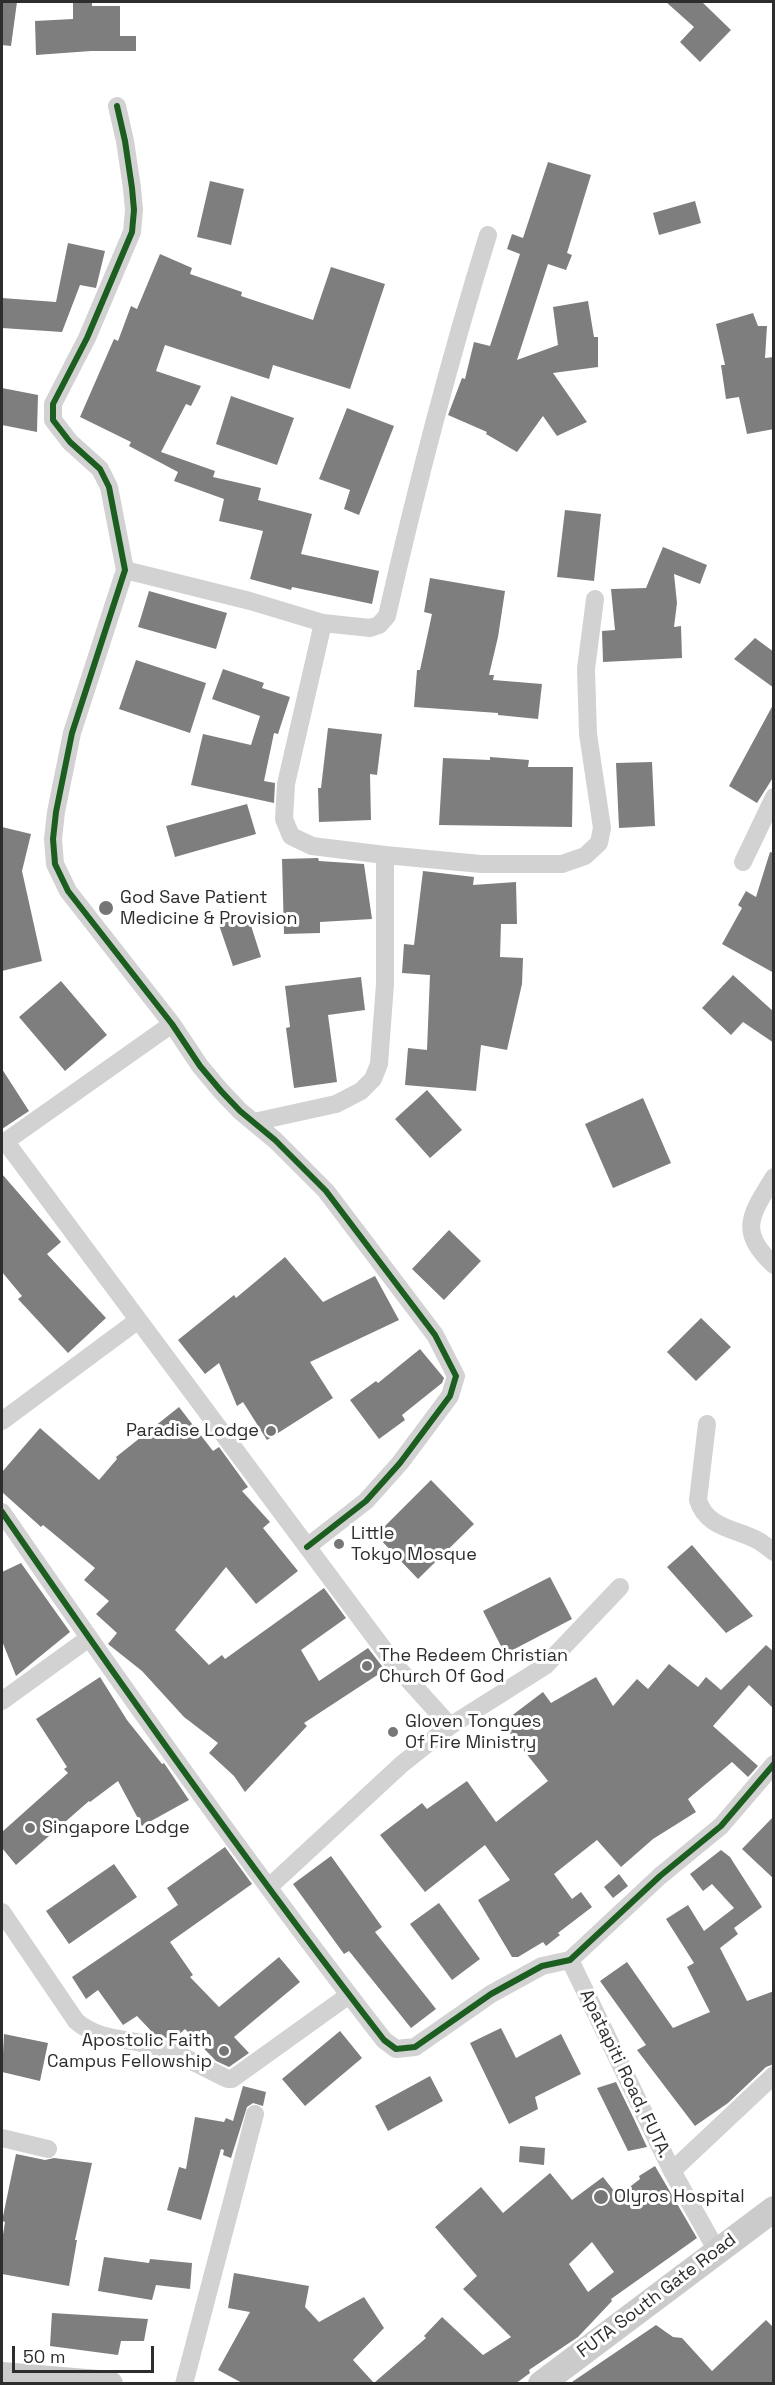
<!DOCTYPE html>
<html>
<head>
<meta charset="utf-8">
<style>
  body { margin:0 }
  #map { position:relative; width:775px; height:2385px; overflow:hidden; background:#fff; font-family:"Space Grotesk",sans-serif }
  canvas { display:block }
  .frame { position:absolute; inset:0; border:3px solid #2d2d2d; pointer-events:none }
  .scale { position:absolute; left:12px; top:2346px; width:142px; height:27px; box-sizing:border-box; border:3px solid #2d2d2d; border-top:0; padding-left:8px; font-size:18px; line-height:21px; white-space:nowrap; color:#2d2d2d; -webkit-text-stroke:4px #fff; paint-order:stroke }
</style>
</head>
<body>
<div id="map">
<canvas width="775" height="2385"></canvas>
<div class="frame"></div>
<div class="scale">50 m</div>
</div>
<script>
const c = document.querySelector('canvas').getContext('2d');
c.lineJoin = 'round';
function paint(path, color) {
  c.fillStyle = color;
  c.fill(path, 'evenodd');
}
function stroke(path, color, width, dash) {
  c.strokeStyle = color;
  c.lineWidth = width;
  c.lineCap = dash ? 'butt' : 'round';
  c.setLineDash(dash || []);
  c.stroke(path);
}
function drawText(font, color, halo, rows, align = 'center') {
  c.font = font + ' "Space Grotesk",sans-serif';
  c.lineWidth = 6;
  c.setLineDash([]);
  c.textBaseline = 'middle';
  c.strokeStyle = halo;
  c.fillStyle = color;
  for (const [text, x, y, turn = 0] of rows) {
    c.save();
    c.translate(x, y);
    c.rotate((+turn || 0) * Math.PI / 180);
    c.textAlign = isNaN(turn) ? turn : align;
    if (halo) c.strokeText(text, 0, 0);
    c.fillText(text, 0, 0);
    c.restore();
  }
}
const building = new Path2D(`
  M2,2H17L11,46L2,45Z
  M73,2H92V6H120V36H136V51H91L36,55L35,21L73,19Z
  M666,2H702L731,30L700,62L680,42L694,27Z
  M548,162L591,175L567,253L572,255L566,270L548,264L517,360L558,345L553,307L588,301L594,337H598V367L553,373L587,422L557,436L543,416L517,452L486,434L487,432L448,415L462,378L465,379L474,342L490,346L520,254L507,249L512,234L523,238Z
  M210,181L244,189L231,245L197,237Z
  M695,201L701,223L659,235L653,213Z
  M68,243L105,251L96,288L80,285L62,332L2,328V298L56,302Z
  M160,254L192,268L190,274L242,292L241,296L313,320L331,267L385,284L350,389L273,365L269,379L165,345L156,371L201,386L191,406L186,404L161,452L215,471L213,477L261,488L258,500L312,514L301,554L379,571L372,604L292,587L291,590L250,579L263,531L219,521L224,499L174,481L178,472L129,446L131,442L80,417L114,339L118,341L131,306L137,309Z
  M753,313L758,326H767L765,358L774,357V429L747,434L739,397L726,399L721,365H725L716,324Z
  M2,388L38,395L37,432L2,425Z
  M231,396L294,418L277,465L216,444Z
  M347,408L394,426L359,515L344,509L350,490L319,479Z
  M565,510L601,514L594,581L557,577Z
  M663,547L707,565L700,584L674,574L677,603L674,627L681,626L682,658L603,662L602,631L615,630L611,589L646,588Z
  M430,578L505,591L498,637L489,675H494L493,680L542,684L538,719L498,715V713L414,707L417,670H420L432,614L424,612Z
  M149,591L227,613L216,649L138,627Z
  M755,638L774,652V688L734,659Z
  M136,660L206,683L190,733L119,709Z
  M223,669L264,683L262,688L290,697L278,734L274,733L264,781L275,783L274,803L191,785L203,734L251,745L260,716L212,699Z
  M774,703V776L757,803L729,786Z
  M328,728L382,734L377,775L370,774L371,820L319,822L318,788H321Z
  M490,757L529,760L528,767H573L572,827L439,825L443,758L490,760Z
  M652,762L655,826L619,828L616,763Z
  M247,804L256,834L175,857L166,826Z
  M2,827L31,834L22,871L42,961L2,971Z
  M770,852L774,853V973L722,944L742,908L738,905L746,891L756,897Z
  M318,858L319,861L364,864L372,919L320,922V933L284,934L282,859Z
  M423,871L474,877L473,885L516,882L517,924H501L500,957L523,958L522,984L507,1050L481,1045L476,1091L405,1085L408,1048L427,1050L430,975L402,973L404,944L414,945Z
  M247,913L261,957L233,966L218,922Z
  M733,975L774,1012V1043L743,1022L731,1035L702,1008Z
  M361,977L365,1010L328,1015L337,1082L294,1088L286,1028L290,1027L285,986Z
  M61,981L107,1035L65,1071L19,1017Z
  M2,1069L29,1111L2,1129Z
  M427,1090L462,1130L430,1158L395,1119Z
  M643,1098L671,1163L613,1188L585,1124Z
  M2,1174L61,1242L47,1254L106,1318L68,1353L18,1299L22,1296L2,1272Z
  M449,1230L481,1261L444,1300L412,1269Z
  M285,1257L323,1302L375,1276L399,1320L310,1362L333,1398L267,1440L243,1402L237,1406L219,1363L205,1374L178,1340L234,1295L236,1298Z
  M701,1318L731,1347L696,1381L667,1352Z
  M420,1349L444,1378L442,1383L402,1415L405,1420L379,1439L350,1400L376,1381L378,1383Z
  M179,1407L213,1451L219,1447L248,1487L242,1491L270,1522L263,1528L298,1571L256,1604L226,1567L175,1630L209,1665L222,1655L225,1659L324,1588L346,1618L301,1650L319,1681L368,1648L385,1670L304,1723L307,1726L245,1792L234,1776L209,1753L218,1743L184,1717L142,1671L108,1644L117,1633L96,1614L109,1601L84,1580L95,1568L43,1525L41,1527L2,1492V1472L40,1428L99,1480L117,1459L116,1457Z
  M431,1480L474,1524L418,1579L376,1535Z
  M692,1545L753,1616L726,1633L667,1567Z
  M21,1563L70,1632L16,1676L2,1641V1572Z
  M550,1577L572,1619L505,1654L483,1611Z
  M766,1645L774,1652V1709L749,1685L713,1726L758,1766L748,1777L732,1762L688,1799L696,1812L653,1839L621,1867L597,1840L554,1874L572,1899L581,1892L592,1907L558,1933L560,1935L546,1946L543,1942L518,1957H512L478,1900L510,1880L485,1845L425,1892L380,1835L422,1803L427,1809L467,1781L496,1822L548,1781L502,1723L543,1692L551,1703L596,1677L613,1706L637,1679L648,1689L669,1664L698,1687L706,1677L721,1690Z
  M100,1677L127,1720L162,1764L164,1763L189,1800L142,1826L118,1781L90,1802L89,1801L16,1865L2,1848V1832L68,1773L64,1769L67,1767L36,1719Z
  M774,1816V1879L742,1849Z
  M225,1847L252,1884L170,1942L193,1975L190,1977L219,2007L279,1957L300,1982L234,2037L249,2053L229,2067L216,2061L185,2029L173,2040L154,2034L137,2016L123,2025L98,1990L86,1999L72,1977L178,1905L167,1888Z
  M721,1850L730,1857L762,1907L734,1928L738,1934L720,1948L747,2001L774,1991V2064L766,2067L728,2103L695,2126L637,2050L646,2045L600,1981L627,1962L673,2028L710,2012L687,1967L694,1963L666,1919L688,1905L704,1931L734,1908L712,1884L703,1891L690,1874Z
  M331,1856L382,1927L375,1932L436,2009L411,2028L349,1951L344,1954L293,1884Z
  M114,1864L137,1897L69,1944L46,1911Z
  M619,1874L628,1886L613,1898L604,1887Z
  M439,1903L480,1959L452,1980L410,1924Z
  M501,2028L516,2058L561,2034L581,2074L535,2097L538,2109L509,2124L470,2043Z
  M340,2031L362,2058L305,2106L282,2079Z
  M4,2034L48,2043L40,2081L2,2072Z
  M430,2076L443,2101L388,2131L375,2106Z
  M616,2082L634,2119L647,2147L628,2151L597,2088Z
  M243,2086L266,2092L263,2106L253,2103L247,2107L231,2158L223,2155L224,2150L221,2149L201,2220L167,2210L179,2167L186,2169L195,2117L224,2122L226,2118L233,2121Z
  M520,2146L545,2148L544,2165L519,2162Z
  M16,2154L45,2160L54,2158L92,2163L75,2240H77L69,2286L2,2274V2241L5,2222L2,2221Z
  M655,2166L697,2238L611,2299L612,2301L578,2337L529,2370L530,2373L515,2384H244L218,2370L250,2312L228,2308L234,2273L309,2286L305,2307L319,2322L364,2297L384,2328L353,2360L374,2383L426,2338L424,2336L442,2317L483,2355L511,2337L463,2289L477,2276L435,2227L481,2187L503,2213L550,2173L572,2200L603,2177L618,2196L640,2179L639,2176ZM592,2242L614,2272L588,2292L569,2264Z
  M104,2257L149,2263L150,2259L192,2263L190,2289L156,2285L152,2300L98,2291Z
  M52,2313L148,2319L144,2341H121L118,2355L50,2346Z
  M766,2320L774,2328V2384H569L656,2325L673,2337L682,2338L712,2371Z`);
const street = new Path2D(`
  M117,106L125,141L132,188L134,210L132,232L87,338L53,404V420L70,442L100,469L109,487L125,570L72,733L56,812L53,839L55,864L68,891L172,1024L200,1066L221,1091L240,1111L275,1140L326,1191L435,1335L456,1376L450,1396L400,1463L366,1501L307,1547
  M125,570L250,601L323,623L370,628L379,625L387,616C416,488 449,361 488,235
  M323,623L286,784L284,819L291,836L312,846L385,855L481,864H562L585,856L599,843L602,828L588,734L586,669L595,599
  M743,862L774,797
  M254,1122L336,1104L361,1091L373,1079L379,1064L385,984V855
  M5,1141L396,1666L450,1726
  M2,1144L172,1024
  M774,1177C751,1214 737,1232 774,1265
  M2,1421L137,1321
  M707,1424L698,1500C706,1528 737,1529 757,1540C763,1543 768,1548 774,1552
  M2,1512C125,1691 251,1869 384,2040L396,2049L415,2047L491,1994L542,1966L570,1960L660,1876L721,1826L774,1764
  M2,1701L89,1638
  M269,1887L402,1764L450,1726L545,1666L620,1587
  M2,1912L76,2021C99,2041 127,2038 155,2046C180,2053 204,2068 228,2079H232L349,1995
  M570,1960L672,2171L717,2251
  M2,2138L48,2149
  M672,2171L774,2075
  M184,2384L255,2114`);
const secondary = new Path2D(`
  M2,2375L110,2384
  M541,2384L774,2209`);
const cycleway = new Path2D(`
  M117,106L125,141L132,188L134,210L132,232L87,338L53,404V420L70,442L100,469L109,487L125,570L72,733L56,812L53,839L55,864L68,891L172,1024L200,1066L221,1091L240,1111L275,1140L326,1191L435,1335L456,1376L450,1396L400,1463L366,1501L307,1547
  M2,1512C125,1691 251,1869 384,2040L396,2049L415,2047L491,1994L542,1966L570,1960L660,1876L721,1826L774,1764`);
const markers = [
  [106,908,8,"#767676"],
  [271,1431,6,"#767676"],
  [339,1544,6,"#767676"],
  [367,1666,6,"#767676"],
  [393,1732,6,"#767676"],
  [30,1828,6,"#767676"],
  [224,2051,6,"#767676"],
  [601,2197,8,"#767676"]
];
const poiNames = [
  ["God Save Patient",120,898],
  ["Medicine & Provision",120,919],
  ["Paradise Lodge",259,1431,"right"],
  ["Little",351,1534],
  ["Tokyo Mosque",351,1555],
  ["The Redeem Christian",379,1656],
  ["Church Of God",379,1677],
  ["Gloven Tongues",405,1722],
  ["Of Fire Ministry",405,1743],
  ["Singapore Lodge",42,1828],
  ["Apostolic Faith",212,2041,"right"],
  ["Campus Fellowship",212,2062,"right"],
  ["Olyros Hospital",614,2197]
];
const streetNames = [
  ["Apatapiti Road, FUTA.",625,2074,64],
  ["FUTA South Gate Road",657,2296,-37]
];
paint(building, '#7e7e7e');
stroke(street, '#d2d2d2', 18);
stroke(secondary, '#cbcbcb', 26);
stroke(cycleway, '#1b5e20', 6);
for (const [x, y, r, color] of markers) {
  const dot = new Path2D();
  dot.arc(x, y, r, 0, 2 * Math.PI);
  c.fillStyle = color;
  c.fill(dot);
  stroke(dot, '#fff', 2);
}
drawText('18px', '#2d2d2d', '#fff', poiNames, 'left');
drawText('18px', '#2d2d2d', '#fff', streetNames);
</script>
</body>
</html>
